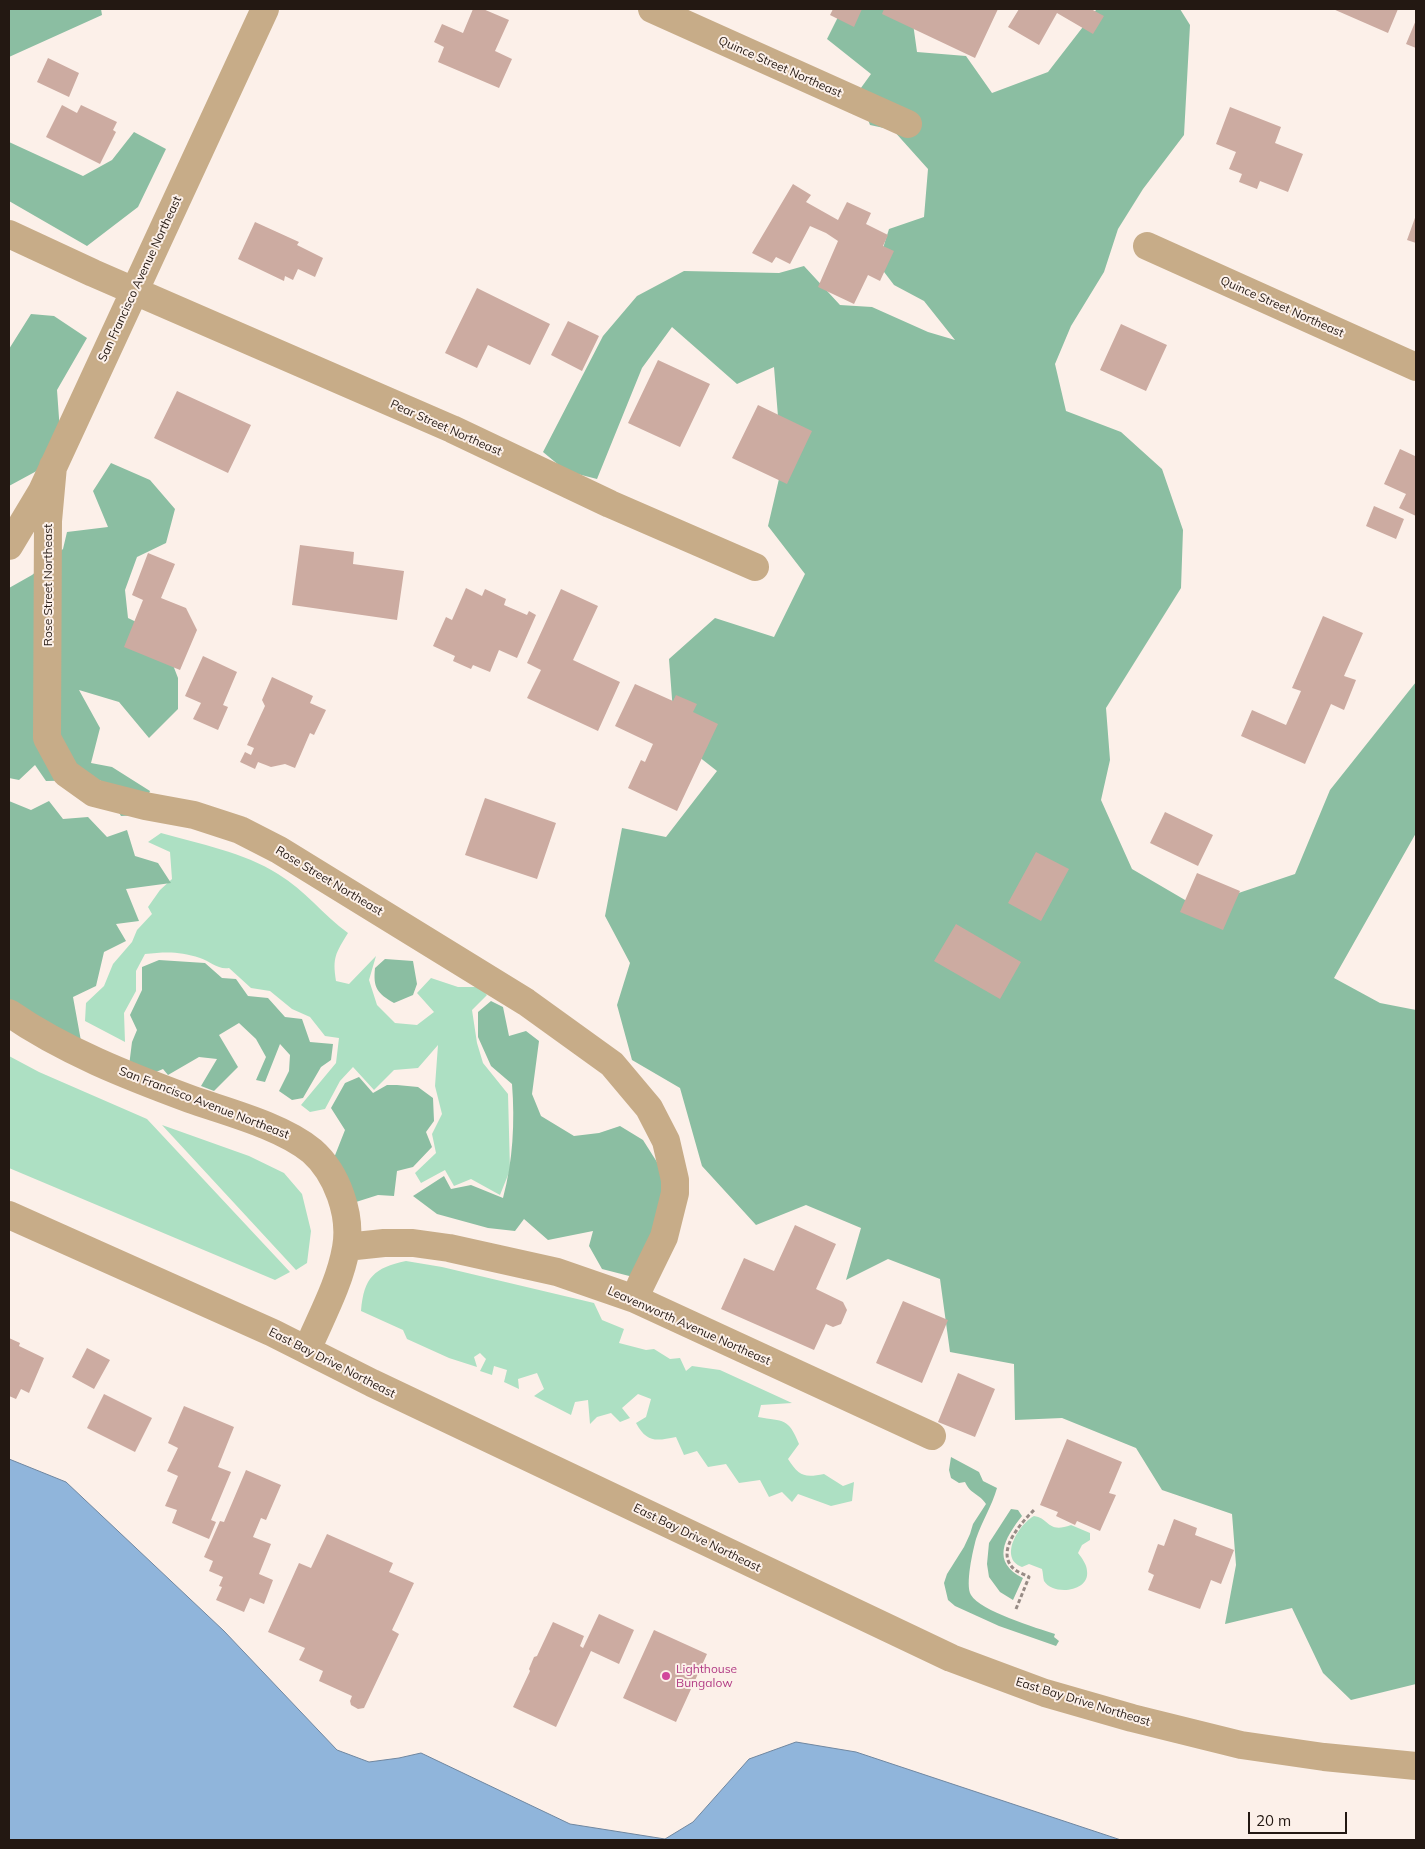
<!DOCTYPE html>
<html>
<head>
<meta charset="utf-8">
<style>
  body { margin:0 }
  #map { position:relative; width:1425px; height:1849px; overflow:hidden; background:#fcf0e9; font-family:Mulish,sans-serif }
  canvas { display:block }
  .frame { position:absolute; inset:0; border:10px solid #231812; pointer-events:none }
  .scale { position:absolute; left:1248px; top:1812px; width:99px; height:22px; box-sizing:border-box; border:2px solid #231812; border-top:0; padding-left:6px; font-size:15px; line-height:18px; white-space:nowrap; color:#231812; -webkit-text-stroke:4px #fcf0e9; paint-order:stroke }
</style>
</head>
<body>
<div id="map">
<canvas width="1425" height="1849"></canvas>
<div class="frame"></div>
<div class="scale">20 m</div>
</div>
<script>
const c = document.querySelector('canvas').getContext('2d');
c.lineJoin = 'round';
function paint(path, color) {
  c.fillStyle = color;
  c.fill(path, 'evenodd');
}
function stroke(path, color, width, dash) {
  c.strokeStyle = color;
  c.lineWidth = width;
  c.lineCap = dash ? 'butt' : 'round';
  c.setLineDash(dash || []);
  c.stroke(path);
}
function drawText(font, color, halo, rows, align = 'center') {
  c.font = font + ' Mulish,sans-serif';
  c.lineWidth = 4;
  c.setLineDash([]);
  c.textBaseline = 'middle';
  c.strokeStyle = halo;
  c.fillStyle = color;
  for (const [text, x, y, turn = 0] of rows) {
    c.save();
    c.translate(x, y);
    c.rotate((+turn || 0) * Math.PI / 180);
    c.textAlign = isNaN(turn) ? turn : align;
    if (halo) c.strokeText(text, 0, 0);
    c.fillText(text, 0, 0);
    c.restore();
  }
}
const green = new Path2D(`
  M161,833C200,844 243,852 278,874C305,890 323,915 348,933C336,953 332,957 336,981L349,984L376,956L369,980L377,1005L395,1023L417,1025L434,1012L417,993L431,978L458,987H480L487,995L472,1010L477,1043L483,1063L508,1094L510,1170L500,1195L471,1179L454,1186L445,1170L421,1183L415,1173L436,1153L432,1134L442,1114L435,1086L438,1045L418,1068L394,1070L374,1090L353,1067L340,1081L325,1109L310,1112L301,1105L336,1063L339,1038L325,1036L310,1017L292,1009L270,991L251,988L229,968C218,970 210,961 200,958C179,951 165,952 145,954L136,971V991L124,1013L125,1042L85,1021L86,1003L104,986L113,964L132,942L137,930L152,914L148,907L160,890L172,879L170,852L148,842Z
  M9,1056L39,1072L147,1119L290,1272L275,1280L9,1168Z
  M162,1125L249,1156L284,1173L302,1194L311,1231L307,1263L296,1270Z
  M406,1261L442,1267L594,1303L602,1320L624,1329L619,1343L646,1350L654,1349L670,1359L680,1358L686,1371L692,1366L720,1370L792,1403L761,1405L758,1417C784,1422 788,1417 799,1444L788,1459C799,1476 804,1478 824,1474L843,1486L854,1482L852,1501L831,1506L798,1494L792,1502L782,1492L769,1497L760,1480L739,1483L726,1464L708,1467L697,1451L684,1455L676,1437C656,1441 647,1443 636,1423L646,1417L651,1399L638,1394L622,1408L630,1418L620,1422L611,1413L597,1417L590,1424L588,1400L575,1402L571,1415L534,1396L544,1389L537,1373L518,1379L519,1389L504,1382L507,1370L494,1366L492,1375L480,1371L486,1359L480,1353L474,1357L477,1367L449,1358L407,1339L403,1330L361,1311C364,1277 374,1268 406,1261Z
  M1034,1516C1050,1518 1047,1534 1071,1525L1090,1533V1540L1082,1545L1078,1553C1082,1558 1087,1565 1087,1571C1090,1592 1053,1596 1044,1581C1043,1578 1043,1572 1042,1569L1029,1564L1022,1567C998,1558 1019,1524 1034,1516Z`);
const forest = new Path2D(`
  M9,9H101L102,15L9,57Z
  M842,9H911L917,52L966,56L992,93L1048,72L1096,10L1101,9H1180L1190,25L1184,135L1143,189L1118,229L1104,272L1071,326L1055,364L1066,411L1121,432L1162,469L1183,530L1181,588L1106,708L1110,760L1101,800L1132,869L1197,907L1295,874L1330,790L1416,682V833L1334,978L1380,1003L1416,1010V1684L1351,1700L1323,1673L1292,1608L1225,1624L1236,1565L1232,1514L1162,1490L1136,1448L1062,1418L1015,1420L1014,1364L950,1352L940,1279L888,1259L846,1280L861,1228L806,1205L756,1225L702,1166L680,1088L632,1060L617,1005L630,963L605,916L622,828L666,837L717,771L675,738L669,659L715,618L774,637L805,574L768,526L782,466L774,367L737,384L672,327L642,368L597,479L566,471L543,452L603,336L637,296L684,271L779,273L804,266L840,305L872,307L928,332L955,340L924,301L894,285L878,264L889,229L924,217L928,169L893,130L870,125L858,92L871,74L827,39Z
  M134,132L166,149L138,207L87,246L9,201V142L83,176L112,160Z
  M31,314L54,316L87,338L57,390L60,432L44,467L9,486V349Z
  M111,463L150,480L175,509L166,543L137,557L125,590L128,618L161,634L178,678V709L149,738L119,702L79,690L100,728L91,763L112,767L150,791L141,815L121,816L100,780L46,781L35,765L19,780L9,778V588L32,575L63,549L67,532L108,527L93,491Z
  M9,801L31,810L49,801L63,819L88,817L107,837L127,830L135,856L158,863L171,883L126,889L139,921L116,924L126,941L104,952L96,986L73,997L81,1041L9,1025Z
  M385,959L413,961L417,984L413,995L394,1003C377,993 373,988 375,968Z
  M159,960L205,963L222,978L236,979L248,996L268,998L285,1017L302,1019L310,1042L333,1044L331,1060L321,1067L303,1098L292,1100L279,1091L289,1071L290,1055L280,1044L265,1082L256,1080L266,1057L256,1039L239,1023L219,1035L238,1067L214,1091L201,1086L217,1059L199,1057L168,1075L163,1069L149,1075L129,1066L132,1042L137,1030L130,1015L142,990V967Z
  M491,1001L503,1007L509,1036L526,1031L539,1041L532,1094L541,1116L574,1136L599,1133L620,1126L643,1140L662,1170L673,1230L637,1278L602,1269L589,1246L593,1231L548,1240L524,1219L515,1231L488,1228L437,1214L413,1196L444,1176L451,1189L471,1185L503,1198C513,1161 515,1122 512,1084L491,1066L478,1037V1012Z
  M359,1077L373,1093L387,1085H397L418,1087L433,1098L434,1121L426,1132L432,1147L413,1167L397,1171L394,1196L378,1195L356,1202L332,1163L345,1130L331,1108L345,1083Z
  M951,1457L979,1472L983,1481L997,1488C992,1506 982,1521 976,1539C973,1550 965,1585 971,1595C980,1611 1037,1628 1055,1634L1054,1637L1059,1641L1056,1646L999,1626L955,1606L948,1600L944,1583L947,1574L964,1547L970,1534L973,1524L986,1504C979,1493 971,1495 965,1482L959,1483L951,1478L949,1470Z
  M1011,1509L1018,1510L1022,1516C1004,1539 991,1562 1023,1578L1013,1600L1000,1592L989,1577L987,1564L989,1543Z`);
const water = new Path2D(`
  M9,1459L66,1482L224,1631L337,1750L369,1762L399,1758L421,1753L570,1824L665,1839L693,1822L749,1759L796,1742L856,1752L1121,1840H9Z`);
const building = new Path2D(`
  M473,9H483L509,20L495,51L512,59L499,88L438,62L444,47L434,42L442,24L463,33Z
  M833,9H862L854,27L830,15Z
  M884,9H998L975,58L882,14Z
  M1019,9H1091L1104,16L1093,34L1057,13L1039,45L1008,27Z
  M1333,9H1398L1388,33Z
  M1416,20V48L1406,44Z
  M48,58L79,73L69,97L37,82Z
  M62,105L77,113L81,105L117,122L113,130L116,132L100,164L46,137Z
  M1230,107L1281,127L1275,143L1303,154L1288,192L1260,181L1257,189L1239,182L1242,174L1229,169L1236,152L1216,144Z
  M793,184L811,195L806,202L838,220L847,202L871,213L866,224L888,235L883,246L894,251L880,281L868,275L854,304L818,287L838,241L826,233L810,226L790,264L776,257L772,263L752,253Z
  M1416,215V243L1407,240Z
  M255,222L299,242L297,245L323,258L315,277L298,269L293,280L285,276L284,281L238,259Z
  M477,288L550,324L530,365L488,345L477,368L445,353Z
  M568,321L599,336L582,371L551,355Z
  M1121,324L1167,345L1146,391L1100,370Z
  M658,360L710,384L680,447L628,423Z
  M177,391L251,425L228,473L154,438Z
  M758,405L812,431L787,484L732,458Z
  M1400,449L1415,456L1416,453V516L1399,508L1406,494L1384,484Z
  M1374,506L1404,519L1396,539L1366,526Z
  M300,545L354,552L353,564L404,571L397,620L292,605Z
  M148,553L175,564L161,598L186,608L197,630L180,670L124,647L143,600L132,595Z
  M466,588L482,596L485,589L506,599L504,605L527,615L529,611L536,615L517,658L499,650L490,672L473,665L471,669L453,661L455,656L433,646L446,617L452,620Z
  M561,589L598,606L573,660L620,682L598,731L527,698L541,670L527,663Z
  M1323,616L1363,633L1344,676L1356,680L1344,710L1331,704L1305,764L1241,736L1252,710L1286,725L1301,691L1292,688Z
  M203,656L237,672L223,705L228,707L218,730L193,719L201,703L185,696Z
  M272,677L313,696L310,703L326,710L314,735L310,733L295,768L285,764L271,767L258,762L255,769L240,762L245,752L251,755L254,748L247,745L265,706L262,700Z
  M635,684L673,701L676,695L697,704L693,712L718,724L677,811L628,788L641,760L645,762L653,744L615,726Z
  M485,798L556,823L537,879L465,855Z
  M1165,812L1213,835L1198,866L1150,843Z
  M1036,852L1069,869L1041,921L1008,903Z
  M1197,873L1240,891L1223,930L1180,912Z
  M956,924L1021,962L1000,999L934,961Z
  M795,1225L836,1244L816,1289L843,1302L847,1310L841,1324L833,1327L826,1324L814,1350L721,1309L744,1258L774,1271Z
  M903,1301L948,1320L922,1383L876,1363Z
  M9,1338L20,1343L19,1346L44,1358L29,1393L21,1389L16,1399L9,1396Z
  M87,1348L110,1360L94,1389L72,1377Z
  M958,1373L995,1389L975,1437L938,1422Z
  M104,1394L152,1418L135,1452L87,1428Z
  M184,1406L234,1427L218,1467L231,1472L211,1520L216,1522L209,1539L172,1523L177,1510L165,1506L178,1476L167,1471L178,1448L168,1443Z
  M1067,1439L1122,1462L1109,1493L1116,1495L1100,1531L1077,1521L1075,1525L1056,1516L1058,1512L1040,1505Z
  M246,1470L281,1485L266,1520L261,1518L253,1537L271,1544L259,1574L273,1580L264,1604L250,1598L244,1612L216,1600L222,1587L219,1586L223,1577L209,1571L213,1561L204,1557L220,1521L224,1522Z
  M1174,1519L1197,1528L1195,1535L1234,1550L1221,1584L1211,1580L1200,1609L1148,1590L1154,1575L1148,1572L1158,1544L1164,1546Z
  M327,1534L393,1563L389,1572L414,1583L392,1630L399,1634L364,1708L358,1709L351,1705L350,1701L352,1696L319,1681L323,1671L299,1660L305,1648L268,1632L299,1563L311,1568Z
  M599,1614L634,1630L619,1664L591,1651L556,1727L513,1707L530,1671L529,1669L534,1657L537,1656L553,1622L584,1636L580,1646L583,1648Z
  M654,1630L707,1654L676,1722L623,1698Z`);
const path = new Path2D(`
  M1016,1609L1029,1577C1024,1574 1016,1572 1012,1567C996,1549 1023,1521 1035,1509`);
const minor = new Path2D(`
  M652,9L908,124
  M9,234L93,273L452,429L610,504L755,567
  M1147,246L1416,367
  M53,466L48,521L47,738L66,773L94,793L145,806L194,815L240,830L279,850L526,1002L612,1064L649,1108L666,1141L675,1180V1193L664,1237L641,1284L635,1299
  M9,546L42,491L265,9
  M9,1013C64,1051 128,1076 190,1099C227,1112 282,1126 312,1151C337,1173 352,1215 346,1248C340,1283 321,1317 307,1350
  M9,1215L273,1333L372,1383L951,1658L1045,1693L1132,1718L1241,1745L1324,1757L1416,1766
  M346,1247L384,1243H413L449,1248L557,1272L635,1299L932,1436`);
const markers = [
  [666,1676,5,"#d1479c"]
];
const streetNames = [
  ["Quince Street Northeast",780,67,24],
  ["San Francisco Avenue Northeast",140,279,-65],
  ["Quince Street Northeast",1282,307,24],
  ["Pear Street Northeast",446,428,24],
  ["Rose Street Northeast",48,585,-90],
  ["Rose Street Northeast",329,881,31],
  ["San Francisco Avenue Northeast",204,1103,21],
  ["Leavenworth Avenue Northeast",689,1326,24],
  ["East Bay Drive Northeast",332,1363,27],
  ["East Bay Drive Northeast",697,1538,26],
  ["East Bay Drive Northeast",1083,1702,17]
];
const hotelNames = [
  ["Lighthouse",676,1669],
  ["Bungalow",676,1683]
];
paint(green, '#ade0c3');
paint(forest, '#8bbea2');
paint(water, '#90b5db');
stroke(water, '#6f869f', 1);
paint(building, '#ccaba1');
stroke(path, '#978b85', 3, [4, 2.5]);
stroke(minor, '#c7ac88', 28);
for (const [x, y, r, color] of markers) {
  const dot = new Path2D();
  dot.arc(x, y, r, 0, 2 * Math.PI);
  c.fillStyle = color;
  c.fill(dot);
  stroke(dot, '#fcf0e9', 2);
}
drawText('12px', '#231812', '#fcf0e9', streetNames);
drawText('12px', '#b23c85', '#fcf0e9', hotelNames, 'left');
</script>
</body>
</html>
